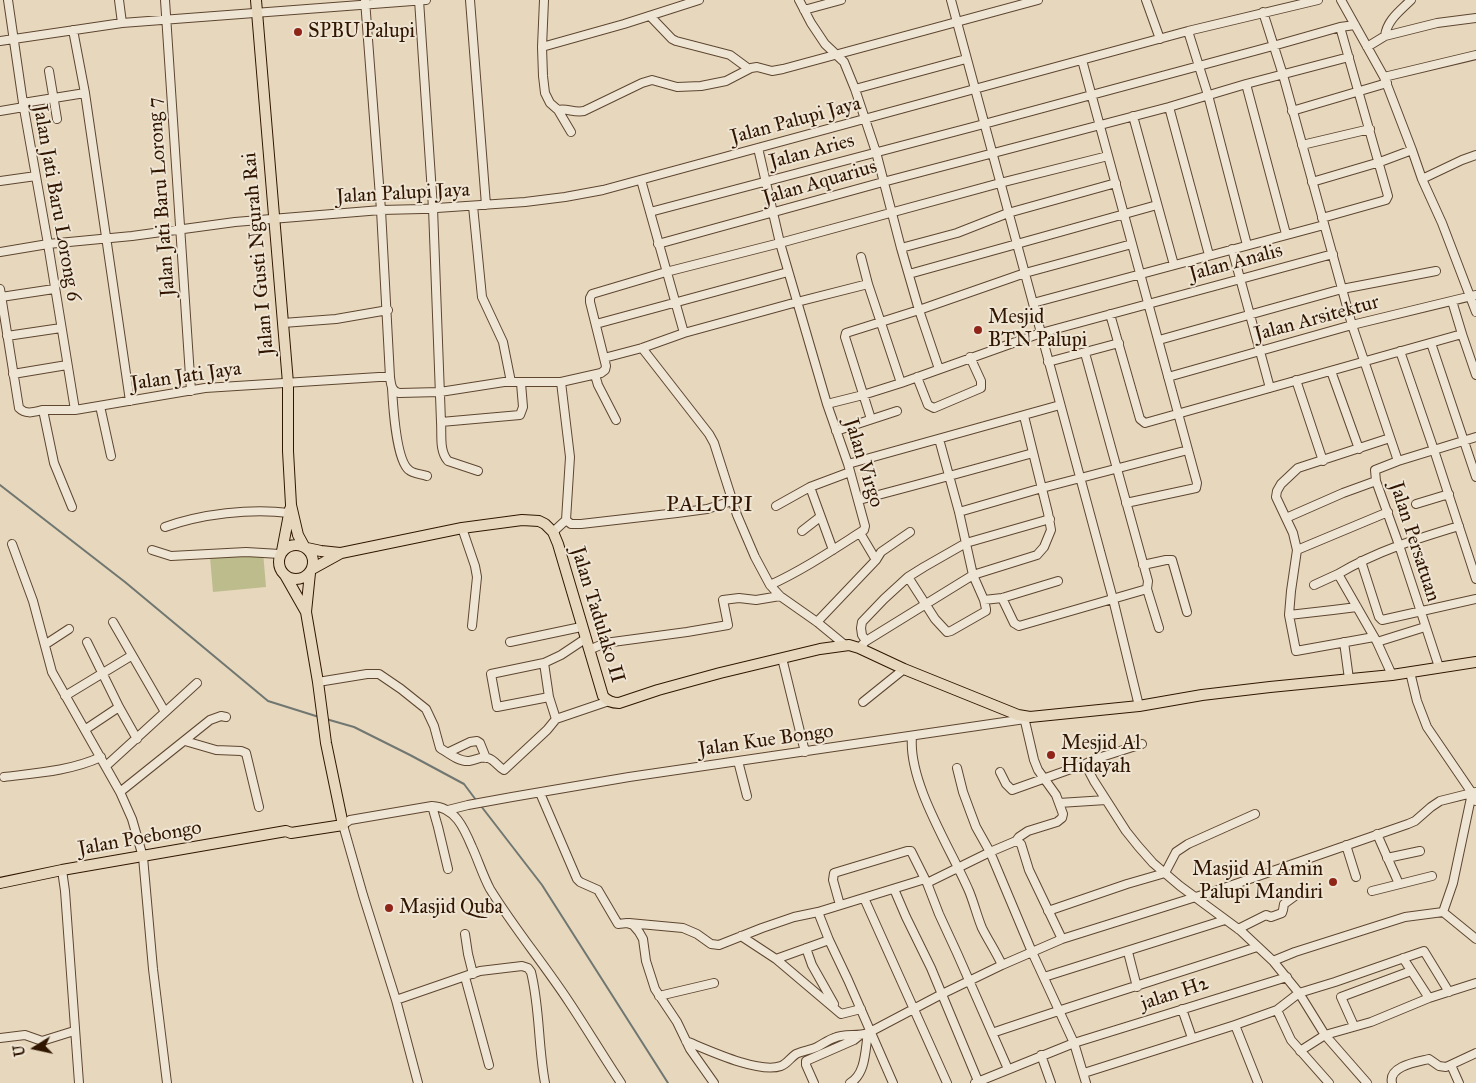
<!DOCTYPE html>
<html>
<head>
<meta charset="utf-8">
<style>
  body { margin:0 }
  #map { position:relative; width:1476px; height:1083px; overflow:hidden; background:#e7d7bd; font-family:"IM FELL Great Primer",serif }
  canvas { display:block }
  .north { position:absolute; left:10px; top:1023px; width:50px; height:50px; -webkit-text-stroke:4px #efe5d4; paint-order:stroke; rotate:260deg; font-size:14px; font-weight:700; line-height:20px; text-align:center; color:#301601 }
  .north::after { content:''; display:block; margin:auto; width:18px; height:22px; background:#301601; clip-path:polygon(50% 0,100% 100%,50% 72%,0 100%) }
</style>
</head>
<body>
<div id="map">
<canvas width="1476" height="1083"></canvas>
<div class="north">U</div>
</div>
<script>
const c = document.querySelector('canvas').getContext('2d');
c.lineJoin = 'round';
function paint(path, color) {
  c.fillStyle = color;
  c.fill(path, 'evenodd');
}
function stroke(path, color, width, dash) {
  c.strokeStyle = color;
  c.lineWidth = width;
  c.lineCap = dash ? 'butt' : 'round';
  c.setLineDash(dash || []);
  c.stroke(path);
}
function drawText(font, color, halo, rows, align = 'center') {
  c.font = font + ' "IM FELL Great Primer",serif';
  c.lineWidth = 4;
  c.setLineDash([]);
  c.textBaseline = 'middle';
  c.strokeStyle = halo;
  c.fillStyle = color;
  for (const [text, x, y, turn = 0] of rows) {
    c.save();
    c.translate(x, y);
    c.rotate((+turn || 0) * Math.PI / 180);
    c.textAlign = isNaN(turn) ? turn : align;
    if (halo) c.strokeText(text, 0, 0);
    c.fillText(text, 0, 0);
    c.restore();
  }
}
const green = new Path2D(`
  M263,552L266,587L213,592L210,557Z`);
const stream = new Path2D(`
  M0,485L125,582L268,701L319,717
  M326,719L354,727L410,755L464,784L476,800
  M481,806L542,885L668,1083`);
const minor = new Path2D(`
  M8,0L23,103L48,244L75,410
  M119,0L122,23
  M165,0L191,391
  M365,0L381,210L390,377
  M419,0L433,208L441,422L520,415L523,407L521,383
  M470,0L486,205
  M544,0L542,47L543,76L545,93L550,103L558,110L571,132
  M799,0L811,23L825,44L844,62L855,89L876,152L901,248L919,310L939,369
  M951,0L1113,599L1139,706
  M1146,0L1160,39
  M1341,0L1384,77L1412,150L1422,179L1442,223L1476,312
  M804,10L841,0
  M1263,12L1283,75L1352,325L1398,461
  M650,16L672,39L676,41L730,55L749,69
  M73,30L85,93L130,401
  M1188,31L1208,95L1247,245
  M1385,36C1387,20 1400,11 1411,0
  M0,41L122,23L426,0
  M542,47L624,24L699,0
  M1367,47L1385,36L1437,23L1476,18
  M1082,60L1197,483L1196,488L1126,503
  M49,71L57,119
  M1384,77L1476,55
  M1246,84L1286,234
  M855,89L966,59
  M23,103L85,93
  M1169,107L1209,255
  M558,110C567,108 574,113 584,111L642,83L652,80L677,87L701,86L726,81L751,68L757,67L772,71L783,69L1038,0
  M0,111L24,107
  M1292,111L1387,83
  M1133,116L1174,265
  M1302,145L1370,129
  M758,148L780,243L827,404L848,464L865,526L864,530C834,549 803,570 770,585
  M1422,179L1462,160L1476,155
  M641,180L684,333
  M0,181L36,176
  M1312,182L1380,162L1412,150
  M473,206L482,297L503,342L511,382
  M650,212L984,124L1273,46L1340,27L1355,25
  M1322,218L1386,200L1388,196L1340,27
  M658,244L883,182L1169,107L1246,84L1349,57
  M901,248L957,233L1008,213L1116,183
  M1232,249L1270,388
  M0,252L48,244L132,236L235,222L381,210L422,209L525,202L565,197L603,190L1188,31L1318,0
  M861,257L868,284L901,383L1041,333L1333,254
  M909,274L1157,205
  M0,289L19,408C26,415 34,412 43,410
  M1,297L54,289
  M1452,301L1462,334
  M1033,303L1324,225
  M1110,314L1140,419L1145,423L1462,334L1476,375
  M283,323L336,319L388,310
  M596,324L788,272
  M7,336L61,328
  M1159,340L1342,289L1436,271
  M1431,343L1476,477
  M642,348L709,434L714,443L737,515L755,557L770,585L780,596L817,622L845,645
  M1400,351L1434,450L1476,579
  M604,358L642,348L684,333L797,302L868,284
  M1048,362L1119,343
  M1331,371L1359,449
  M13,374L67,365
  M595,375L598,385L616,420
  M917,377L928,405L934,408L981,388V381L970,357
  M1168,377L1352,325L1476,295
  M1296,380L1323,461
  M392,388C393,405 396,460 409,470C413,474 422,474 427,476
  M827,404L863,395L901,383
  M100,406L111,456
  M871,419L845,337L846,333L919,310L1025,273L1132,244
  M441,422C442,435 439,451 448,461L478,471
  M836,431L897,411
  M939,439L959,512L973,575L984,600L1002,598L1058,581
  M848,464L1060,405
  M859,500C917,485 975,469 1033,453
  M1416,504L1449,494
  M776,506L810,487
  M72,507L54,463L43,410H75L205,388L379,377H390C391,384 391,391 399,393L440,392L504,382H561
  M959,512L1042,488L1188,450
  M1286,518L1343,493L1376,481
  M566,520L571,524H581L677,513L707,509L732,501
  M165,527C201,514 251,508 289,513
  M462,528L475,566L477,577L472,626
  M802,531L820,517
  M553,532L566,520L570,457L561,382L601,373L605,370L606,366L590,302V298L592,294L666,272L780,243L1000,183L1108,156
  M860,533L876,560L881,552L910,532
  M12,544L33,601L52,672L120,792L132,819L143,857L153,969L167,1083
  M152,550L171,556L246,552L280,554
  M833,550L810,487L850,472
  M1297,550L1388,512
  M1361,561L1379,617L1382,620L1476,599
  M1143,565L1166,560H1172L1187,612
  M908,577L935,619L947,632L951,631L986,611V609L984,600
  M1314,585L1338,574
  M1147,589L1159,628
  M1002,598L1014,623L1019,626L1147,589L1148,581L1085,353
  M1289,615L1333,610L1357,607
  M113,622L165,712
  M817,622L876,560
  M1374,637L1296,651L1289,615L1291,591L1297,550L1293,533L1276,497L1277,491L1281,484L1298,468L1390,438
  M866,641L862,635L861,628L862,622L884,599L908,577L924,567L966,543L1050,519
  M87,642L119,707L137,739
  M510,642L581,627
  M1344,642L1349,679
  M1377,642L1425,627
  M46,644L69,629
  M859,648L866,641L973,575L1037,555L1044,547L1051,530L1048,513L1024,416
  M589,650L605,643L687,632L728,625L723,600L739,598L756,600L780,596
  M782,658L805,752
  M544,663L561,655L585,639
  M1439,667L1399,545L1376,481L1375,470L1398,461L1476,437
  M1410,672L1417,701L1427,727L1472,793L1476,801
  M1392,675L1377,642L1338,574C1377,551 1416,539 1459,526
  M318,682L367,674H379L401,689L426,709L434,726L440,748C448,753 459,762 469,761C476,760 481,756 488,758C495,760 498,767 504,770L547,730L556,719L609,701
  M65,696L131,656
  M549,697L497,707L491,674L544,663L549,697L556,719
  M863,702L904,669
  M86,729L119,707
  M912,737C908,783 951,849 969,891C974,903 977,916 982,928C988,940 996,952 1002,965L1032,952L1074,1043L1086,1083
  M185,741L216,750L241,751L246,753L259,807
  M1142,744L1095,759L1085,764L1094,781L1126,831L1138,846L1153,863L1180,886L1241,931L1273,961L1299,993L1325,1035L1367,1083
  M449,752L470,742L477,741L480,743L486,758
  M738,761L747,796
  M106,766L197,683
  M957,768L963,792L970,811L976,827L990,852L1032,952L1062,939L1218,890L1408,824L1415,821L1431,807L1440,801L1476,792
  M1000,772L1006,784L1012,790L1085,764
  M4,777C37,773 70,771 101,757
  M120,792L210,720L221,716L226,717
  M540,793L577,879L580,882L598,890L618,924L627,923L633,925L639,932L643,939L646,961L655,989L677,1022L690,1049L714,1083
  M1059,803L1106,800
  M432,806L438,827L448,869
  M448,810L468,805L512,797L629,777L1025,719
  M1377,834L1399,884
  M1016,841L1021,844L1029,870L1062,939
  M1346,845L1356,877
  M1387,858L1420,851
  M62,870L65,891L79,1083
  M927,883L990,852L1016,841L1019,837L1028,831L1057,822L1062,818L1063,814L1056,795L1038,770L1034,760L1024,717
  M894,889L906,917L931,968L978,1081
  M1372,891L1432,876
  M864,898L947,1083
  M840,905L833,880L834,873L907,851H911L927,883L939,914L957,953L1008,1069
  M1048,911L1127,884L1165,873L1176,852L1188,844L1255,814
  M818,912L829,940L848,980L893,1083
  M1443,912L1453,883L1472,793
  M629,923L683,928L697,934L711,944L719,945L762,928L794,917L818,912L925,879
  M1238,929L1266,915L1271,917L1282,913L1283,910L1284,904L1299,893H1305
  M465,934L468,954L473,974
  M741,936L776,959L841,1014L861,1009
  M806,948L812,965L834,1004
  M1128,952L1137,987
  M1403,958L1429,998
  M776,959L829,940
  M1273,961L1295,952L1405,917L1443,912L1476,939
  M465,977L489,1065
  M1044,977L1225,920
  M659,996L714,983
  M396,1000L480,971L522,966L528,968L531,972C540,1008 538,1046 545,1083
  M1182,1009L1192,1038
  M1277,1010L1291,1040L1329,1083
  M1235,1025L1258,1083
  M1354,1026L1341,997L1411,971
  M992,1033C1080,1003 1169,976 1257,947
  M0,1038L25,1035L42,1041L74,1031
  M686,1041C708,1050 759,1074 781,1066C787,1064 790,1058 796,1054C802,1051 811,1050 817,1047C823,1044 828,1040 834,1038C845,1033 857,1037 868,1033L942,994L1002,965
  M1300,1051L1325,1035L1332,1033L1371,1022L1429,998L1476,983
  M1041,1055L1051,1083
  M1451,1065L1459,1083
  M1084,1073L1235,1025L1277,1010L1299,993L1335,982L1424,951L1449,992
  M418,1083L396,1000L363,895L343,825L350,820L432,806C455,807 464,828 472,847C478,860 483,876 490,889C514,928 544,964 569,1002C587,1029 603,1056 621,1083
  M814,1083L806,1065V1061L854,1040L859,1036
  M850,1083C866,1074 865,1050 868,1033
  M975,1083L1074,1043L1287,977
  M1392,1083C1388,1066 1417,1062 1429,1059L1439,1066L1446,1067L1476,1053`);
const major = new Path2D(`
  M256,0L288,383V451L291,505L298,535L304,546
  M279 562a17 17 0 1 1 34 0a17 17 0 1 1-34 0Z
  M307,548L321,551L340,553
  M282,551L290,509
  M312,569L341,553L462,528L522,520L539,521L545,524L553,532L558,544L603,696C607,701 612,703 619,703L658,690L720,673L820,649L849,645L859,648L904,669L1018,715L1030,717L1139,706L1202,695L1270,687L1392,675L1476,662
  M285,575L306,612
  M0,883L62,870L286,831L291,833L343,825L326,743L318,682L306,612L310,573`);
const markers = [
  [298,32,5,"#8f2418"],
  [978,330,5,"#8f2418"],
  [1051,755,5,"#8f2418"],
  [1333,882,5,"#8f2418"],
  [389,908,5,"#8f2418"]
];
const poiNames = [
  ["SPBU Palupi",308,32],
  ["Mesjid",988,318],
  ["BTN Palupi",988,341],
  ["Mesjid Al",1061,744],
  ["Hidayah",1061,767],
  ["Masjid Al Amin",1323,870,"right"],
  ["Palupi Mandiri",1323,893,"right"],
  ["Masjid Quba",399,908]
];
const streetNames = [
  ["Jalan Palupi Jaya",796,121,-15],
  ["Jalan Aries",812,152,-15],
  ["Jalan Aquarius",820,183,-16],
  ["Jalan Palupi Jaya",403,194,-3],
  ["Jalan Jati Baru Lorong 7",162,197,-94],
  ["Jalan Jati Baru Lorong 6",56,203,80],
  ["Jalan I Gusti Ngurah Rai",259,254,-95],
  ["Jalan Analis",1236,263,-15],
  ["Jalan Arsitektur",1317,319,-15],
  ["Jalan Jati Jaya",186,377,-8],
  ["Jalan Virgo",863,463,73],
  ["Jalan Persatuan",1414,542,72],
  ["Jalan Tadulako II",597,615,73],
  ["Jalan Kue Bongo",766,741,-8],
  ["Jalan Poebongo",140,839,-10],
  ["jalan H2",1175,994,-18]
];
const quarterNames = [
  ["PALUPI",710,506]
];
paint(green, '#bdbc8c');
stroke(stream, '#707771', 2);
stroke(minor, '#5e4630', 10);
stroke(major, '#301601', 12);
stroke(minor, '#efe5d4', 8);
stroke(major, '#e7d7bd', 10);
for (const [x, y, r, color] of markers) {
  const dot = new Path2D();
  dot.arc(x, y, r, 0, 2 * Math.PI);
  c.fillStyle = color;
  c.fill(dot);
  stroke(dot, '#efe5d4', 2);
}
drawText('20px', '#301601', '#efe5d4', poiNames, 'left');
drawText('20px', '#301601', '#efe5d4', streetNames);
c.letterSpacing = '1px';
drawText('22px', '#301601', '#efe5d4', quarterNames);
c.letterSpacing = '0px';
</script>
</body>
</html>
